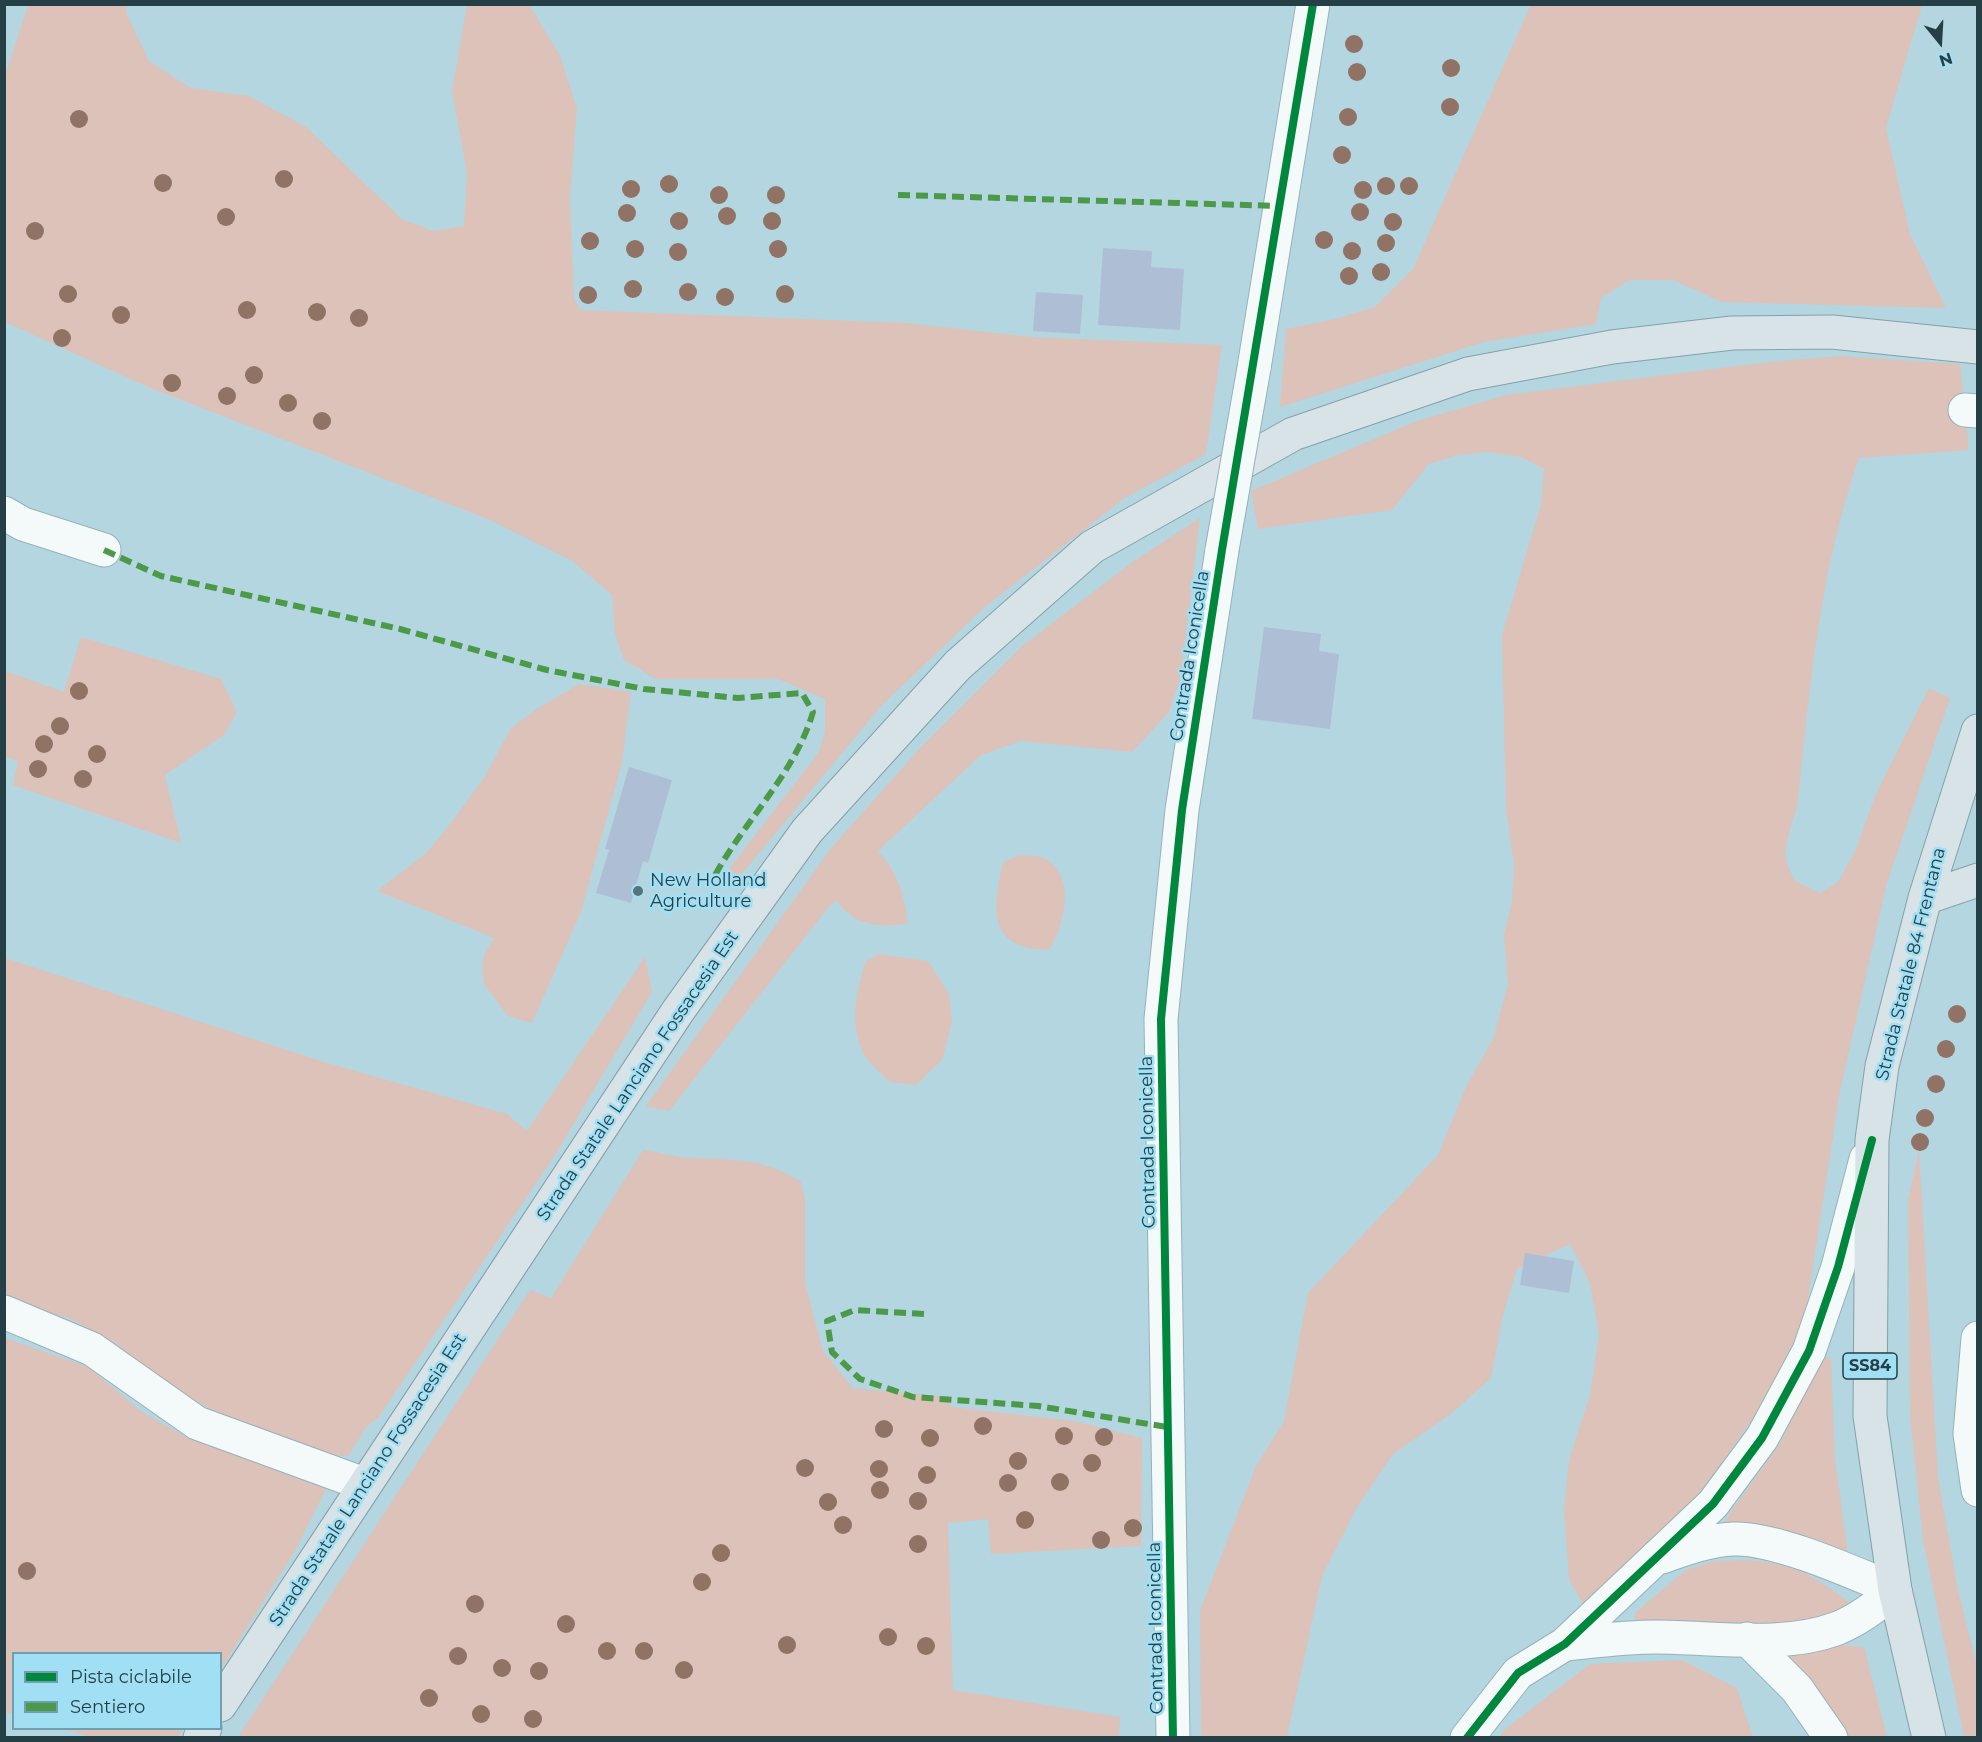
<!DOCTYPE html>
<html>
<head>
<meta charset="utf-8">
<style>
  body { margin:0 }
  #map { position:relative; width:1982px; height:1742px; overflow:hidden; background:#b4d6e1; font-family:Montserrat,sans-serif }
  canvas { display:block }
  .frame { position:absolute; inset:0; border:6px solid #253f47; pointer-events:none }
  .legend { position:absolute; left:12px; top:1652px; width:210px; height:78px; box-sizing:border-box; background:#a1e0f4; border:2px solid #6fa0af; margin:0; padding:8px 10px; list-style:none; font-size:18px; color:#253f47 }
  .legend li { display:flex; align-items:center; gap:12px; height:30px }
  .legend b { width:30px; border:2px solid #6fa0af }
  .north { position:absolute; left:1910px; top:12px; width:60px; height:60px; -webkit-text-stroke:4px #a1e0f4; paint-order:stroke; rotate:162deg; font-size:16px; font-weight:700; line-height:24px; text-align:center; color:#253f47 }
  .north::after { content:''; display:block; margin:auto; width:21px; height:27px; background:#253f47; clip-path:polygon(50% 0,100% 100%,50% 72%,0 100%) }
</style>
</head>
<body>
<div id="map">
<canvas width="1982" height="1742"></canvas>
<div class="frame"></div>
<ul class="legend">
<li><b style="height:8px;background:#00873e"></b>Pista ciclabile</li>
<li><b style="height:8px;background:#4b9a47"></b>Sentiero</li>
</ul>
<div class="north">N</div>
</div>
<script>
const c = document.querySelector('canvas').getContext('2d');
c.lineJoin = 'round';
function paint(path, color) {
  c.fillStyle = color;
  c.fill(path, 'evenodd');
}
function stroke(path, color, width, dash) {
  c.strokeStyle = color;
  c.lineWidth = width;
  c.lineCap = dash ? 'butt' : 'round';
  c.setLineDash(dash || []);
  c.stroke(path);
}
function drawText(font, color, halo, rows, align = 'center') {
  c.font = font + ' Montserrat,sans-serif';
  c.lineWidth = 5;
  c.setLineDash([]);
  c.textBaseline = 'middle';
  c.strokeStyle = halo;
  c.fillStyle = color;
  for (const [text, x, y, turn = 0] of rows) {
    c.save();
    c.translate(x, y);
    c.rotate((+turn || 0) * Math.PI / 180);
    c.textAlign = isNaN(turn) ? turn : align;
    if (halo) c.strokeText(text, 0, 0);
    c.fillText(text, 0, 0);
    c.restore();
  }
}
const green = new Path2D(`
  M529,4L560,56L577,108L570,198L574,299L581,310L907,323L1031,337L1222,345L1206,454L1125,498L986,606L882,705L732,886L723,877L819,752L825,732V699L778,679H656L624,660L615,634L612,595L571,560L490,520L148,387L5,322V76L28,5H127L126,12L149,61L191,88L249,96L306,127L403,220L434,231L464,226L467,174L452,91L467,5Z
  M1531,4L1922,5L1886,128L1910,234L1946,308L1722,302L1673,280H1630L1601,298L1596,324L1484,342L1280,407L1286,329L1335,319L1375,307L1413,269Z
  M1840,356L1960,364L1969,450L1859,458C1820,568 1810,685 1798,800C1796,816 1783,844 1786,858C1787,865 1791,873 1794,880L1820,893L1838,882L1855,851L1876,794L1929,688L1950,698L1887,883L1840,1091L1805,1318L1768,1398L1677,1525L1583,1604L1569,1579L1564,1509L1569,1460L1590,1395L1599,1334L1590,1283L1570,1244L1517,1269L1503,1315L1491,1378L1452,1413L1393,1454L1357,1507L1322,1576L1287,1737H1201L1200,1611L1256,1466L1284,1421L1308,1293L1438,1155L1466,1087L1493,1039L1508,985L1504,935L1512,902L1514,864L1506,809L1502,635L1541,504L1544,469L1521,457L1489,452L1458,455L1429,464L1392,510L1258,529L1251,491L1417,421L1506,395L1768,362Z
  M1200,518L1181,677L1169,712L1132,752L1021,741L981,755L878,851C898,872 904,895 908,923C880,929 853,925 836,900L827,909L669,1111L646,1106L832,847L920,748L1022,646L1134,561Z
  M81,637L221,679L237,712L224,735L165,775L181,843L13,785L18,761L5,757V671L64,692Z
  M579,684L631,692L622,762L581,912L532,1023L508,1016L484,984L482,968L484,955L494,938L377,891L425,854L444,832L484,778L511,728L537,709Z
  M1020,855C1029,856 1040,855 1048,860C1077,882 1063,926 1049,950C986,949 993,909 1003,862Z
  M879,954L928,961L949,994L952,1022L942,1060L916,1085L890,1082C881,1073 867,1062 862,1050C849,1022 857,989 866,961Z
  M645,957L652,992L555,1155L378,1418L367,1426L348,1456L314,1454L211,1409L161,1383L115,1343L73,1320L5,1297V958L324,1062L507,1114L527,1131Z
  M1919,1149L1938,1477L1958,1591L1977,1665V1737H1964L1923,1540L1910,1415L1908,1201Z
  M643,1150C659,1152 677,1158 693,1158C733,1159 766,1159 801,1182L805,1199V1283L823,1351L853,1388L950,1397L951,1407L1074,1421L1142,1438L1141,1546L991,1554L988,1519L948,1523L953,1690L1120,1717L1119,1737H238L530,1290L551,1298Z
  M5,1338L88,1367L142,1412L186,1437L326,1489L295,1551L221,1669L220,1654H14L13,1714L5,1712Z
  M1822,1356L1831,1358L1835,1459L1849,1561L1771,1528L1724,1522L1781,1442Z
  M1748,1560C1796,1565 1810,1573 1849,1602L1832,1617L1763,1627L1635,1620V1613L1686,1570L1714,1561Z
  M1841,1645L1864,1647L1887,1737H1842L1785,1658Z
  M1682,1660L1737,1688L1753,1737H1500L1504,1730L1590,1664Z
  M63,1729H183L177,1738L92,1737Z`);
const building = new Path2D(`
  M1103,248L1152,251L1151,267L1184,269L1180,330L1098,325Z
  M1036,292L1083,295L1080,334L1033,331Z
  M1264,627L1321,634L1319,651L1339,654L1330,729L1252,719Z
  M629,767L672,780L648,863L643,861L631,903L596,893L609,850L605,849Z
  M1525,1253L1574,1261L1569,1293L1520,1285Z`);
const minor = new Path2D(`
  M1254,368L1313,4
  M1965,410L1978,411
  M4,513L23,524L104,550
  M4,1312L92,1349L197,1423L364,1484
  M1978,1338L1970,1434L1978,1490
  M1747,1639L1797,1689L1831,1738
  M1565,1644C1595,1641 1626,1637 1656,1637C1715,1637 1783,1649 1838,1628C1860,1619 1878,1605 1895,1590C1854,1573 1775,1537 1733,1539C1709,1540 1684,1549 1662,1557
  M1173,1738L1161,1019L1182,810L1222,550
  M1467,1738L1518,1673L1565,1644L1713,1504L1762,1438L1809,1351L1838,1267L1866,1159`);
const major = new Path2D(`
  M1925,898L1978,880
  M220,1705L678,1011L807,831L958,665L1092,547L1293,434L1468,374L1612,347L1732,333L1832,332L1978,347
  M200,1738L205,1728
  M1929,1738L1895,1590L1870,1416L1872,1140L1882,1066L1925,898L1978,731`);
const minorBridge = new Path2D(`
  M1222,550L1254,368`);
const quiet = new Path2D(`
  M898,195L1280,206
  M104,550L161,576L400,629L547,670L644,689L738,698L802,693L813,712C795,774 743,822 713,879
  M924,1314L855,1310L827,1321L832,1352L860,1379L913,1397L1038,1406L1167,1427`);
const cycleway = new Path2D(`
  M1173,1738L1161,1019L1182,810L1222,550L1313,4
  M1467,1738L1518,1673L1565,1644L1713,1504L1762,1438L1809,1351L1838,1267L1872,1140`);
const trees = [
  [1354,44],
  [1451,68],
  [1357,72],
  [1450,107],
  [1348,117],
  [79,119],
  [1342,155],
  [284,179],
  [163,183],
  [669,184],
  [1386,186],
  [1409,186],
  [631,189],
  [1363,190],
  [719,195],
  [776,195],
  [1360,212],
  [627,213],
  [727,216],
  [226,217],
  [679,221],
  [772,221],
  [1393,222],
  [35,231],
  [1324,240],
  [590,241],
  [1386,243],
  [635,249],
  [778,249],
  [1352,251],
  [678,252],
  [1381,272],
  [1349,276],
  [633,289],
  [688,292],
  [68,294],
  [785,294],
  [588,295],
  [725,297],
  [247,310],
  [317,312],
  [121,315],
  [359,318],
  [62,338],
  [254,375],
  [172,383],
  [227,396],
  [288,403],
  [322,421],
  [79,691],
  [60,726],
  [44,744],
  [97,754],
  [38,769],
  [83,779],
  [1957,1014],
  [1946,1049],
  [1936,1084],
  [1925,1118],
  [1920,1142],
  [983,1426],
  [884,1429],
  [1064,1436],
  [1104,1437],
  [930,1438],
  [1018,1461],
  [1092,1463],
  [805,1468],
  [879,1469],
  [927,1475],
  [1060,1482],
  [1008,1483],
  [880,1490],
  [918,1501],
  [828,1502],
  [1025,1520],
  [843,1525],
  [1133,1528],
  [1101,1540],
  [918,1544],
  [721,1553],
  [27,1571],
  [702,1582],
  [475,1604],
  [566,1624],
  [888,1637],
  [787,1645],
  [926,1646],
  [607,1651],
  [644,1651],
  [458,1656],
  [502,1668],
  [684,1670],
  [539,1671],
  [429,1698],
  [481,1714],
  [533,1719]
];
const markers = [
  [638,891,6,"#57747d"]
];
const shields = [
  [1870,1366,54]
];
const shieldNames = [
  ["SS84",1870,1366]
];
const streetNames = [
  ["Contrada Iconicella",1190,656,-81],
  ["Strada Statale 84 Frentana",1911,964,-76],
  ["Strada Statale Lanciano Fossacesia Est",638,1076,-56],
  ["Contrada Iconicella",1148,1142,-91],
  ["Strada Statale Lanciano Fossacesia Est",368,1480,-57],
  ["Contrada Iconicella",1156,1628,-91]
];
const poiNames = [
  ["New Holland",650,881],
  ["Agriculture",650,902]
];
paint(green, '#dcc2b8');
paint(building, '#aebfd5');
stroke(minor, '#96b1b9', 35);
stroke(major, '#83a1a9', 35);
stroke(minor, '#f4f9fa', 33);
stroke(major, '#d7e3e6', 33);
stroke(minorBridge, '#96b1b9', 35, []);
stroke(minorBridge, '#f4f9fa', 33);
stroke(quiet, '#4b9a47', 6, [12, 6]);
stroke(cycleway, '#00873e', 8);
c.fillStyle = '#907365';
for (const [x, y] of trees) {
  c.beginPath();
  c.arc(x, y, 9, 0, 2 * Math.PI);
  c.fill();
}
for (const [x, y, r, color] of markers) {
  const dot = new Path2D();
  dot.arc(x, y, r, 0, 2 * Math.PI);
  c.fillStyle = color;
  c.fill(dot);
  stroke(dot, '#a1e0f4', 2);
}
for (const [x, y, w] of shields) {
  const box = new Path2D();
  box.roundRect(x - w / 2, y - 13, w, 26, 4.5);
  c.fillStyle = '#a1e0f4';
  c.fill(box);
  stroke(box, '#253f47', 1.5);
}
drawText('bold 16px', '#253f47', null, shieldNames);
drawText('18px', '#253f47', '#a1e0f4', streetNames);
drawText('18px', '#253f47', '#a1e0f4', poiNames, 'left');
</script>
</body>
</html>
